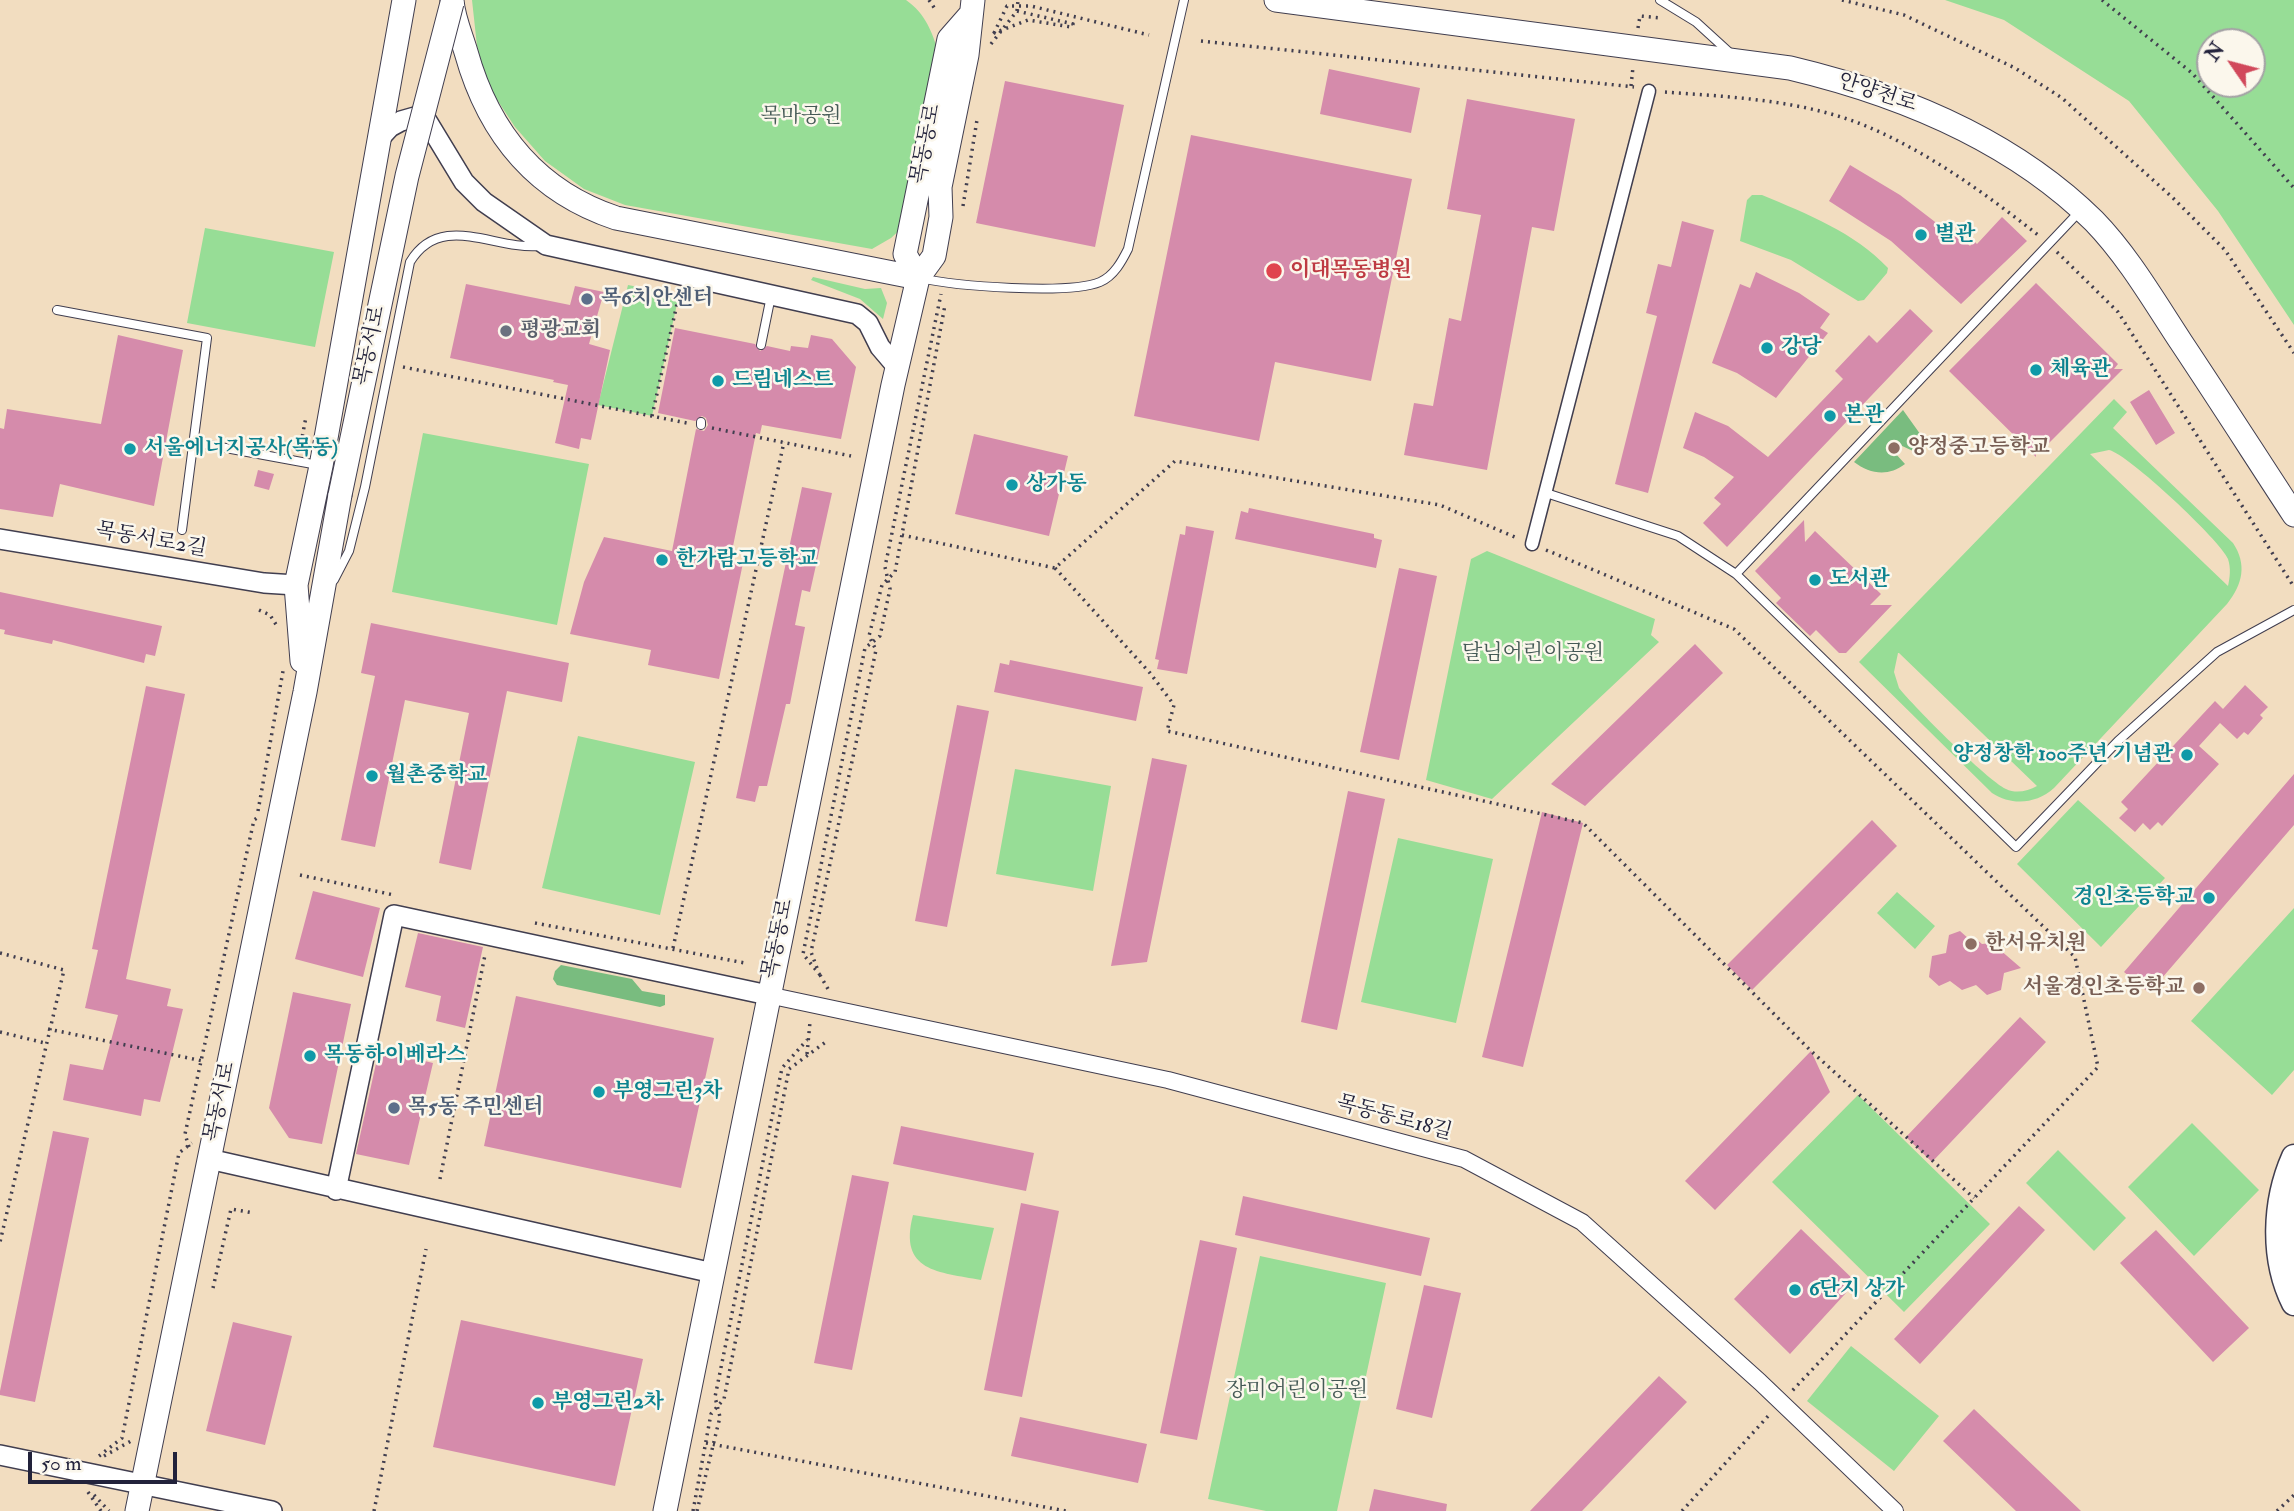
<!DOCTYPE html>
<html>
<head>
<meta charset="utf-8">
<style>
  body { margin:0 }
  #map { position:relative; width:2294px; height:1511px; overflow:hidden; background:#f2ddc0; font-family:"IM FELL Double Pica",serif }
  canvas { display:block }
  .north { position:absolute; left:2196px; top:28px; width:70px; height:70px; box-sizing:border-box; background:#fbf7ec; border:2px solid #a4a2a5; border-radius:50%; rotate:305deg; font-size:19px; font-weight:700; line-height:28px; text-align:center; color:#22223b }
  .north::after { content:''; display:block; margin:auto; width:24px; height:32px; background:#d1495b; clip-path:polygon(50% 0,100% 100%,50% 72%,0 100%) }
  .scale { position:absolute; left:28px; top:1452px; width:149px; height:32px; box-sizing:border-box; border:4px solid #22223b; border-top:0; padding-left:9px; font-size:21px; line-height:24px; white-space:nowrap; color:#22223b; -webkit-text-stroke:5px #fbf7ec; paint-order:stroke }
</style>
</head>
<body>
<div id="map">
<canvas width="2294" height="1511"></canvas>
<div class="north">N</div>
<div class="scale">50 m</div>
</div>
<script>
const c = document.querySelector('canvas').getContext('2d');
c.lineJoin = 'round';
function paint(path, color) {
  c.fillStyle = color;
  c.fill(path, 'evenodd');
}
function stroke(path, color, width, dash) {
  c.strokeStyle = color;
  c.lineWidth = width;
  c.lineCap = dash ? 'butt' : 'round';
  c.setLineDash(dash || []);
  c.stroke(path);
}
function drawText(font, color, halo, rows, align = 'center') {
  c.font = font + ' "IM FELL Double Pica","Noto Serif KR",serif';
  c.lineWidth = 5;
  c.setLineDash([]);
  c.textBaseline = 'middle';
  c.strokeStyle = halo;
  c.fillStyle = color;
  for (const [text, x, y, turn = 0] of rows) {
    c.save();
    c.translate(x, y);
    c.rotate((+turn || 0) * Math.PI / 180);
    c.textAlign = isNaN(turn) ? turn : align;
    if (halo) c.strokeText(text, 0, 0);
    c.fillText(text, 0, 0);
    c.restore();
  }
}
const green = new Path2D(`
  M472,0H906C926,14 932,32 939,54L905,225L891,238L872,249L625,205L584,189L545,161L515,127L488,86L477,46Z
  M1945,0H2294V325L2218,211L2129,101L2004,20ZM2252,42V84H2210V42Z
  M1752,195H1762C1807,214 1854,232 1888,268L1887,273L1864,300L1858,301L1791,260L1740,241L1747,200Z
  M205,228L334,252L315,347L187,323Z
  M813,277L865,289L881,288L887,303L883,319L860,299L811,280Z
  M628,285L679,295L652,416L598,405Z
  M2114,399L2127,412L2113,428L2233,543C2247,564 2243,584 2227,604L2054,788C2036,804 2012,806 1992,793L1859,662ZM2109,450C2128,454 2221,541 2228,559C2231,568 2230,577 2228,586L2090,454ZM1898,653H1899L2037,786C2028,791 2016,794 2006,789C1987,780 1914,707 1899,688L1894,672Z
  M423,433L589,464L557,625L392,592Z
  M1487,551L1655,619L1651,635L1659,642L1492,799L1426,780L1471,559Z
  M578,736L695,762L660,915L542,888Z
  M1015,769L1111,786L1093,891L996,874Z
  M2078,800L2165,878L2101,947L2017,864Z
  M1398,838L1493,859L1456,1023L1361,1002Z
  M1897,892L1935,926L1915,949L1877,913Z
  M2294,908V1070L2272,1095L2191,1021Z
  M1858,1095L1990,1224L1904,1312L1772,1182Z
  M2192,1123L2259,1190L2194,1256L2128,1187Z
  M2058,1150L2126,1218L2094,1251L2026,1183Z
  M913,1215L994,1228L981,1280C939,1272 898,1272 913,1215Z
  M1260,1256L1386,1283L1337,1511H1266L1208,1499Z
  M1851,1346L1939,1416L1894,1471L1807,1401Z`);
const forest = new Path2D(`
  M1903,410L1923,438L1921,448L1913,451L1900,445L1895,453L1905,464C1888,477 1870,474 1854,462Z
  M561,965L632,979L642,991L665,995V1005L660,1007L557,985L553,979L555,971Z`);
const building = new Path2D(`
  M1329,69L1420,88L1411,133L1320,114Z
  M1005,81L1124,105L1095,247L976,223Z
  M1467,99L1575,119L1554,231L1532,227L1487,470L1404,455L1414,403L1433,406L1449,318L1461,321L1481,215L1447,209Z
  M1191,135L1412,179L1371,381L1275,362L1259,441L1134,416Z
  M1850,165L1900,195L1943,228L1948,224L1970,246L1974,241L1977,244L2002,217L2027,241L1961,304L1891,241L1829,201Z
  M1682,221L1714,230L1648,493L1615,484L1657,316L1646,313L1658,264L1671,267Z
  M1756,272L1799,293L1830,314L1820,328L1828,333L1776,398L1737,373L1712,363L1740,284L1750,288Z
  M2036,283L2118,364L2114,369H2123L2040,452L2036,448V457L1949,371Z
  M466,284L570,305L575,286L604,292L589,344L610,350L591,440L581,438L579,449L555,443L568,385L553,382L554,380L450,358Z
  M1910,309L1933,331L1727,547L1703,523L1721,504L1714,498L1734,477L1704,457L1683,448L1695,412L1728,426L1768,457L1843,379L1835,371L1869,335L1877,343Z
  M675,328L755,344L760,351L767,346L790,351L791,346L808,348L811,335L832,339L856,367L841,439L762,425L760,434L756,433L730,561L743,563L719,679L648,665L651,650L570,634L584,582L604,537L672,551L696,429L704,431L708,425L706,418L702,416L695,421L658,413Z
  M118,335L183,350L154,506L60,484L53,517L0,509V428L4,429L7,409L101,424Z
  M2149,390L2175,433L2156,445L2130,402Z
  M974,434L1068,456L1049,536L955,514Z
  M258,470L274,474L269,490L254,486Z
  M802,487L832,493L810,592L802,590L795,625L805,627L790,704H786L767,786H759L755,802L736,798Z
  M1249,508L1374,534V538L1382,540L1376,568L1235,539L1241,511L1248,513Z
  M1804,520L1805,542L1815,531L1881,594L1870,605H1892L1846,653H1839L1816,630L1810,636L1776,603L1781,598L1755,571Z
  M1186,526L1214,531L1187,674L1157,669L1159,660L1155,659L1180,534L1185,535Z
  M1399,568L1437,576L1399,760L1360,752Z
  M0,592L162,626L155,656L146,654L144,663L53,640L52,644L4,634L5,630L0,629Z
  M371,623L569,663L562,702L507,691L471,870L439,863L469,713L405,700L375,847L341,840L375,676L361,673Z
  M1695,644L1723,673L1585,806L1551,784Z
  M1010,660L1143,687L1136,721L994,692L1000,663L1009,665Z
  M2245,685L2268,707L2260,715L2263,718L2248,735L2244,732L2237,739L2220,723L2199,746L2219,764L2162,826L2158,822L2150,830L2143,823L2135,832L2119,818L2128,809L2121,802L2215,701L2223,709Z
  M146,686L185,694L126,979L171,989L167,1006L183,1009L160,1102L144,1099L141,1116L63,1100L70,1064L103,1070L118,1015L85,1008L98,950L92,949Z
  M957,705L989,711L947,927L915,921Z
  M1152,758L1187,765L1147,962L1111,966Z
  M2294,774V825L2149,993L2124,972Z
  M1348,791L1385,799L1337,1030L1301,1022Z
  M1542,812L1583,823L1523,1067L1482,1057Z
  M1872,820L1897,846L1752,990L1727,965Z
  M313,891L380,908L363,977L295,959Z
  M1960,931L1969,939L1975,938L1982,944L1992,943L2021,968L2004,973L2001,990L1987,995L1976,985L1962,990L1950,981L1939,986L1929,977L1932,956L1946,953L1949,935Z
  M418,933L483,947L465,1028L436,1021L441,996L405,987Z
  M293,992L351,1004L322,1144L289,1138L269,1108Z
  M516,996L714,1038L681,1188L484,1146Z
  M2020,1017L2046,1042L1932,1162L1906,1137Z
  M379,1050L433,1063L409,1165L356,1154Z
  M1811,1051L1830,1092L1715,1210L1685,1181Z
  M901,1126L1034,1153L1026,1191L893,1164Z
  M53,1131L89,1138L35,1402L0,1395V1391Z
  M852,1175L889,1182L852,1370L814,1363Z
  M1243,1196L1430,1238L1421,1276L1235,1235Z
  M1021,1203L1059,1211L1022,1397L984,1390Z
  M2019,1206L2045,1230L1920,1364L1894,1339Z
  M1801,1229L1856,1282L1790,1354L1734,1299Z
  M2156,1230L2249,1328L2213,1362L2120,1263Z
  M1200,1240L1237,1248L1197,1440L1160,1433Z
  M1424,1285L1461,1293L1432,1418L1396,1409Z
  M461,1320L643,1359L615,1486L433,1447Z
  M233,1322L292,1336L265,1445L206,1431Z
  M1659,1376L1687,1402L1582,1511H1530Z
  M1974,1409L2081,1511H2016L1943,1441Z
  M1020,1417L1147,1444L1138,1483L1011,1456Z
  M1374,1489L1447,1504L1446,1511H1369Z`);
const path = new Path2D(`
  M929,0L935,9
  M1842,0L1904,15L2015,68L2062,98L2173,198L2225,250L2294,353
  M2102,0L2192,73L2294,188
  M1638,28L1640,16L1661,18
  M994,33L1007,6H1031L1149,35
  M1201,41L1634,87
  M991,44L1017,11L1073,24L1071,27L1028,20L994,33L991,36
  M1631,86L1633,67
  M1665,92C1732,97 1803,100 1866,126C1928,152 1986,194 2038,235
  M963,206L977,120
  M2057,252L2118,312L2294,587
  M403,367L687,423
  M652,416L679,295
  M712,428L851,456
  M301,443L306,417
  M902,535L1055,568L1175,461L1440,505L1517,538
  M1546,550L1734,629L2075,957L2098,1067L1792,1391
  M1055,568L1150,673L1174,705L1167,731L1583,823L1811,1051L1974,1198
  M259,610L270,615L277,626
  M258,811L283,671
  M300,875L394,895
  M535,923L745,963
  M673,948L784,442
  M0,953L64,970L0,1242
  M817,968L811,952L876,650L869,636L882,585L895,572L945,305
  M820,975L803,954L865,648L880,636L890,589L885,567L941,294
  M820,975L828,989
  M48,1029L203,1061
  M0,1032L45,1043
  M807,1054L810,1022
  M189,1147L185,1134L254,820L257,818
  M440,1179L485,955
  M213,1288L231,1209L254,1213
  M706,1443L1066,1511
  M99,1456L122,1438L179,1153L192,1143
  M104,1456L131,1441
  M88,1492L101,1511
  M94,1495L109,1511
  M374,1511L426,1249
  M693,1511L711,1414L724,1399L789,1069L827,1041
  M697,1511L720,1417L715,1397L782,1068L807,1040
  M1682,1511L1770,1414
  M2277,1511L2294,1495`);
const service = new Path2D(`
  M1660,0L1696,22L1730,53
  M920,278C955,286 1069,295 1100,282C1114,276 1122,261 1128,249L1184,0
  M57,310L207,338L182,530
  M761,345L771,296
  M701,425V422
  M193,442L318,465
  M1546,493L1678,536L1736,574L2016,847L2118,741L2217,652L2294,610
  M1736,574L2080,211
  M334,580L349,551L365,487L410,262C441,211 494,250 539,246`);
const pedestrian = new Path2D(`
  M1532,544L1649,91`);
const minor = new Path2D(`
  M768,995L1168,1080L1464,1159L1582,1222L1760,1382L1895,1511`);
const tertiary = new Path2D(`
  M378,140L390,127L401,121L415,117L427,121L464,182L484,202L546,245L857,314L868,323L880,347L897,367
  M0,539L264,583L296,585
  M209,1159L713,1273
  M336,1190L394,915L768,995
  M0,1455L272,1511`);
const secondary = new Path2D(`
  M452,0C453,17 461,35 466,52C488,131 535,191 616,218L918,278
  M1276,0L1790,68C1899,94 2012,140 2094,221C2128,256 2154,301 2181,342C2219,399 2256,457 2294,515
  M918,278L905,254L949,39L970,15
  M302,661L296,585L321,466L404,0
  M2294,1199L2291,1228L2294,1262
  M137,1511L305,692L340,495
  M665,1511L893,385L918,278L934,256L941,217L940,187L967,55L973,0`);
const primary = new Path2D(`
  M2294,1157C2274,1202 2272,1259 2294,1303`);
const pathBridge = new Path2D(`
  M1017,11L1018,0`);
const secondaryBridge = new Path2D(`
  M340,495L407,176L452,3`);
const markers = [
  [1921,235,7,"#0f9aa8"],
  [1274,271,9,"#e0444e"],
  [587,299,7,"#5c6f8a"],
  [506,331,7,"#6b7280"],
  [1767,348,7,"#0f9aa8"],
  [2036,370,7,"#0f9aa8"],
  [718,381,7,"#0f9aa8"],
  [1830,416,7,"#0f9aa8"],
  [1894,448,7,"#8d6e63"],
  [130,449,7,"#0f9aa8"],
  [1012,485,7,"#0f9aa8"],
  [662,560,7,"#0f9aa8"],
  [1815,580,7,"#0f9aa8"],
  [2187,755,7,"#0f9aa8"],
  [372,776,7,"#0f9aa8"],
  [2209,898,7,"#0f9aa8"],
  [1971,944,7,"#8d6e63"],
  [2199,988,7,"#8d6e63"],
  [310,1056,7,"#0f9aa8"],
  [599,1092,7,"#0f9aa8"],
  [394,1108,7,"#5c6f8a"],
  [1795,1290,7,"#0f9aa8"],
  [538,1403,7,"#0f9aa8"]
];
const streetNames = [
  ["안양천로",1877,94,18],
  ["목동동로",927,144,-79],
  ["목동서로",371,346,-78],
  ["목동서로2길",151,541,10],
  ["목동동로",779,939,-78],
  ["목동서로",221,1102,-78],
  ["목동동로18길",1394,1119,15]
];
const parkNames = [
  ["목마공원",801,117],
  ["달님어린이공원",1533,654],
  ["장미어린이공원",1297,1391]
];
const cultureNames = [
  ["별관",1935,235],
  ["강당",1781,348],
  ["체육관",2050,370],
  ["드림네스트",732,381],
  ["본관",1844,416],
  ["서울에너지공사(목동)",144,449],
  ["상가동",1026,485],
  ["한가람고등학교",676,560],
  ["도서관",1829,580],
  ["양정창학 100주년 기념관",2173,755,"right"],
  ["월촌중학교",386,776],
  ["경인초등학교",2195,898,"right"],
  ["목동하이베라스",324,1056],
  ["부영그린3차",613,1092],
  ["6단지 상가",1809,1290],
  ["부영그린2차",552,1403]
];
const healthNames = [
  ["이대목동병원",1290,271]
];
const serviceNames = [
  ["목6치안센터",601,299],
  ["목5동 주민센터",408,1108]
];
const worshipNames = [
  ["평광교회",520,331]
];
const educationNames = [
  ["양정중고등학교",1908,448],
  ["한서유치원",1985,944],
  ["서울경인초등학교",2185,988,"right"]
];
paint(green, '#97dd96');
paint(forest, '#79bc7f');
paint(building, '#d58bab');
stroke(service, '#413e4f', 10);
stroke(pedestrian, '#413e4f', 15);
stroke(minor, '#413e4f', 18);
stroke(tertiary, '#413e4f', 22);
stroke(secondary, '#413e4f', 25);
stroke(primary, '#413e4f', 27);
stroke(path, '#413e4f', 3.5, [2, 5]);
stroke(service, '#fff', 8);
stroke(pedestrian, '#fff', 12);
stroke(minor, '#fff', 16);
stroke(tertiary, '#fff', 19);
stroke(secondary, '#fff', 23);
stroke(primary, '#fff', 24);
stroke(secondaryBridge, '#413e4f', 25, []);
stroke(pathBridge, '#413e4f', 3.5, [2, 5]);
stroke(secondaryBridge, '#fff', 23);
for (const [x, y, r, color] of markers) {
  const dot = new Path2D();
  dot.arc(x, y, r, 0, 2 * Math.PI);
  c.fillStyle = color;
  c.fill(dot);
  stroke(dot, '#fbf7ec', 2.5);
}
drawText('21px', '#22223b', '#fbf7ec', streetNames);
drawText('21px', '#455a56', '#fbf7ec', parkNames);
drawText('bold 21px', '#0d838f', '#fbf7ec', cultureNames, 'left');
drawText('bold 21px', '#be3a42', '#fbf7ec', healthNames, 'left');
drawText('bold 21px', '#4e5e75', '#fbf7ec', serviceNames, 'left');
drawText('bold 21px', '#5b616d', '#fbf7ec', worshipNames, 'left');
drawText('bold 21px', '#785e54', '#fbf7ec', educationNames, 'left');
</script>
</body>
</html>
